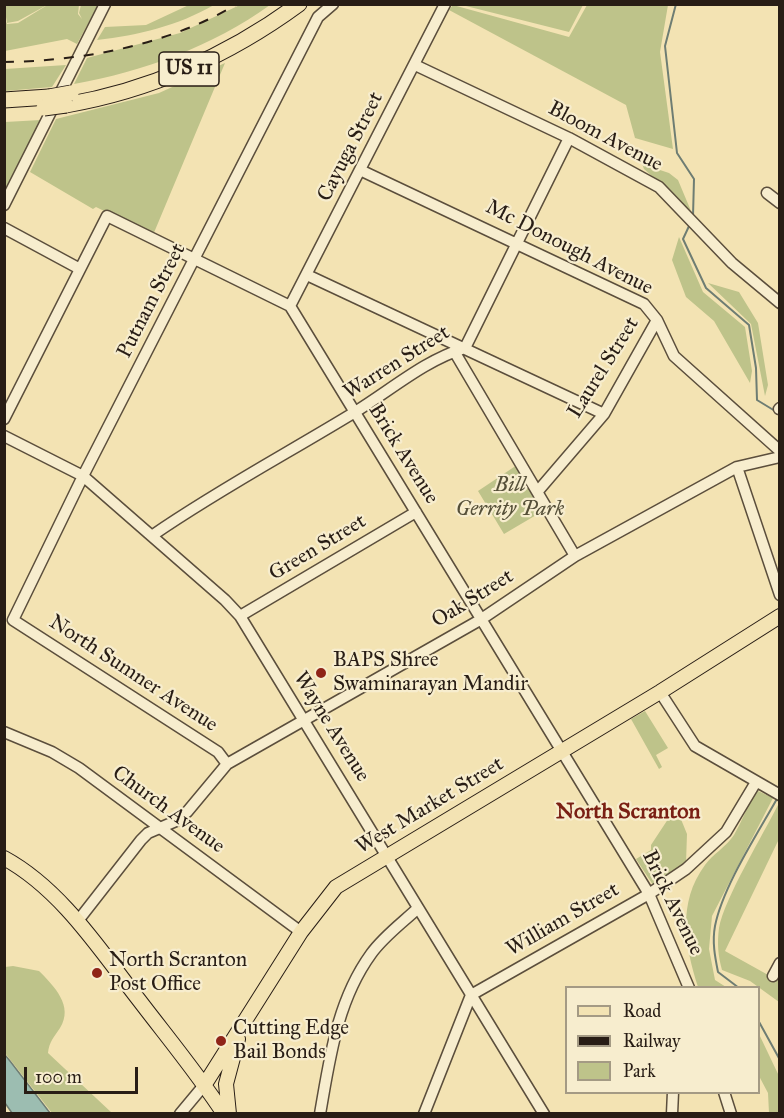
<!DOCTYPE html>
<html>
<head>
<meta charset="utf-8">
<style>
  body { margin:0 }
  #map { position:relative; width:784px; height:1118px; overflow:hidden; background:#f3e3b3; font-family:"IM FELL Great Primer",serif }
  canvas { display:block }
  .frame { position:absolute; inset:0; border:6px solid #281d15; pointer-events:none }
  .legend { position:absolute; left:565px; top:986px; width:195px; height:108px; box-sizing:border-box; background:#f7edce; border:2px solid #a49a84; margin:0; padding:8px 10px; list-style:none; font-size:18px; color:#281d15 }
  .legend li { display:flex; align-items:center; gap:12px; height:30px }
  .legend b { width:30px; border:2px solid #a49a84 }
  .scale { position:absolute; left:24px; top:1067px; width:114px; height:27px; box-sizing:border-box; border:3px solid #281d15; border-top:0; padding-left:8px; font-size:18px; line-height:21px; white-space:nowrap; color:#281d15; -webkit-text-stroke:4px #f7edce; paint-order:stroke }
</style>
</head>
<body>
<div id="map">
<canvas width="784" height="1118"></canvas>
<div class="frame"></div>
<ul class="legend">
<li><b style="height:8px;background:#f3e3b3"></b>Road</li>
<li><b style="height:8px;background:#281d15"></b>Railway</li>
<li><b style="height:16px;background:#bec38a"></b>Park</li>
</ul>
<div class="scale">100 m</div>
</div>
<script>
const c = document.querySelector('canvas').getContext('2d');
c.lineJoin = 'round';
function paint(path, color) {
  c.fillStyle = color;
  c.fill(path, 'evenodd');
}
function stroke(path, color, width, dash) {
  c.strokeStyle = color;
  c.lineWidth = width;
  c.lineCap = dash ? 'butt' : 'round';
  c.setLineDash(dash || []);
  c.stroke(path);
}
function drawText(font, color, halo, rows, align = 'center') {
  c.font = font + ' "IM FELL Great Primer",serif';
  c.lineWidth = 4.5;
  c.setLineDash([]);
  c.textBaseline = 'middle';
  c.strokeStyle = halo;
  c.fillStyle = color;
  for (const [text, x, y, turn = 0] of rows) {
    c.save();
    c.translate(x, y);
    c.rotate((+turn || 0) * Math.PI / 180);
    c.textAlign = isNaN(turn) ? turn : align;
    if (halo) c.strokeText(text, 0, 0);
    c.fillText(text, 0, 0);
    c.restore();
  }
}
const green = new Path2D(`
  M49,4L79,5L78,14L82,19L79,13L81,5H98L77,44L67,39L5,51V19L7,24L18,23Z
  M191,4L214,5C177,26 139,35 97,40L105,27L146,25Z
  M242,4L270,5C213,46 143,72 74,84L87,58L180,33Z
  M4,5L5,4L47,5L18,21L7,23Z
  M453,5L569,37L587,5H668L660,52L673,149L635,138L626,105L449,10Z
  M462,5H583L569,32Z
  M225,63L153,235L96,207L93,209L30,172L56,119L159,93Z
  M66,65L52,87L5,91V69Z
  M41,120L5,190V122Z
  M642,164L669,173L678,180L691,211L644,169Z
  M679,237L703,292L745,327L752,371L750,383L714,321L686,297L672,260Z
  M708,283L739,292L758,323L768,385L765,396L751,324Z
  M517,465L543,511L504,534L478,491Z
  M645,711L668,748L656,755L662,767L659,769L631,719Z
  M756,790L773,798L712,916L709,949L715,980L726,987H698C685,946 677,903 705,865C713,854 726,847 734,835C742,821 748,805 756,790Z
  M779,803V839L725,951L779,981V1002L750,981L722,970C718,956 717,943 719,928C724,899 764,833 779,803Z
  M676,807L687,834L686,863L653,885L636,859L651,850V845Z
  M13,966L39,971C54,986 74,1006 60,1028C54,1037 49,1042 48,1053L112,1113H52L5,1053V967Z
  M758,1032L779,1076V1113H769L768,1093L759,1076Z`);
const water = new Path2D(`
  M5,1055L10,1061L50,1113H12L5,1103Z`);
const stream = new Path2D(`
  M676,4L665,46L677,153L694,179L693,216
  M690,224L683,239L706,288L749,325L756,368L757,400L780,414
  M739,988L718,972C715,957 712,942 715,926C723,886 758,833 778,797
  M758,1020L780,1060`);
const minor = new Path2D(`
  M415,65L569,138L659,187L732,263L780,303
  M360,170L644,304L657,320L674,356L780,451
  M767,193L780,203
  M4,205L105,4
  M4,228L80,269
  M307,275L604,414
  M290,306L445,4
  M454,351L575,556
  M779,409L780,408
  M4,419L107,216L290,306L649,894L689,988
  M4,436L83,476L225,600L240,616L544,1114
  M737,467L780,595
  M538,491L604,414L657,320
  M153,535C218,490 288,453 355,412C391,390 425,360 465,348L569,138
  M240,616L416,512
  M660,692L695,746L780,795
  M4,732L52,752L79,768L301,932
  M227,764L218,752L13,620L83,476L318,17L333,4
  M77,922L141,840L148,833L176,821L187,812L227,764L480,620L575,556L737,467L780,457
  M773,976L780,963
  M724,1092L731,1114
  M180,1114L205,1084
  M320,1114C330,1057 337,1001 371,954C383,937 402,923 417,909
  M424,1114L471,995L649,894L686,869L726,832L756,782
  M672,1114L673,1092`);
const major = new Path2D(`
  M4,858C61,889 100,950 139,1000C168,1038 198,1074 224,1114
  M205,1084L301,932L336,887L660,692L780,616
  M229,1114L226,1084L238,1039`);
const highway = new Path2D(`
  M4,100L49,97
  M66,105C152,90 228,56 299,4`);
const rail = new Path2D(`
  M4,62C83,61 169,45 237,4`);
const highwayBridge = new Path2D(`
  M49,97L71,93
  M44,108L66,105`);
const markers = [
  [321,673,6,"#8f2418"],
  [97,973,6,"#8f2418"],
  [221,1041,6,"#8f2418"]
];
const shields = [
  [189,69,60]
];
const shieldNames = [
  ["US 11",189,69]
];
const streetNames = [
  ["Bloom Avenue",605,137,28],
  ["Cayuga Street",351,147,-63],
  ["Mc Donough Avenue",569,248,27],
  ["Putnam Street",152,301,-63],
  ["Warren Street",397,363,-32],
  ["Laurel Street",604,368,-58],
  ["Brick Avenue",403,454,58],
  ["Green Street",318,548,-31],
  ["Oak Street",473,599,-32],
  ["North Sumner Avenue",133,674,33],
  ["Wayne Avenue",331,727,58],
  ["West Market Street",430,806,-31],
  ["Church Avenue",168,810,36],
  ["Brick Avenue",672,903,64],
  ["William Street",563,920,-30]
];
const parkNames = [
  ["Bill",510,486],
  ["Gerrity Park",510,510]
];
const poiNames = [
  ["BAPS Shree",333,661],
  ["Swaminarayan Mandir",333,685],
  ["North Scranton",109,961],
  ["Post Office",109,985],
  ["Cutting Edge",233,1029],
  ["Bail Bonds",233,1053]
];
const neighbourhoodNames = [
  ["North Scranton",628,813]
];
paint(green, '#bec38a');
paint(water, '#9cbdb1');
stroke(water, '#6e7d73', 1.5);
stroke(stream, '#6e7d73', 2);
stroke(minor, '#5b4e3c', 13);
stroke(major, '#281d15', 16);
stroke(highway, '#281d15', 17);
stroke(minor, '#f7edce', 10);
stroke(major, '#f3e3b3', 14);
stroke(highway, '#f3e3b3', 15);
stroke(rail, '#281d15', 2, [10, 10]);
stroke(highwayBridge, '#281d15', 17, []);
stroke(highwayBridge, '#f3e3b3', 15);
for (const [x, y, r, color] of markers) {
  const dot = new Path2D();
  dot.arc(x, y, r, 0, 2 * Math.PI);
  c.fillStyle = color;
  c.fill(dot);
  stroke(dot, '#f7edce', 2);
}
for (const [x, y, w] of shields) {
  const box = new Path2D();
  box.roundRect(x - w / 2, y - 17, w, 34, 4.5);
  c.fillStyle = '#f7edce';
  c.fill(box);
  stroke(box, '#281d15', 1.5);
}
drawText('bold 20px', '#281d15', null, shieldNames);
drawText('21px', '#281d15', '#f7edce', streetNames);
drawText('italic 21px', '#554f38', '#f7edce', parkNames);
drawText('21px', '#281d15', '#f7edce', poiNames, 'left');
drawText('bold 22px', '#7a1f14', '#f7edce', neighbourhoodNames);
</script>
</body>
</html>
